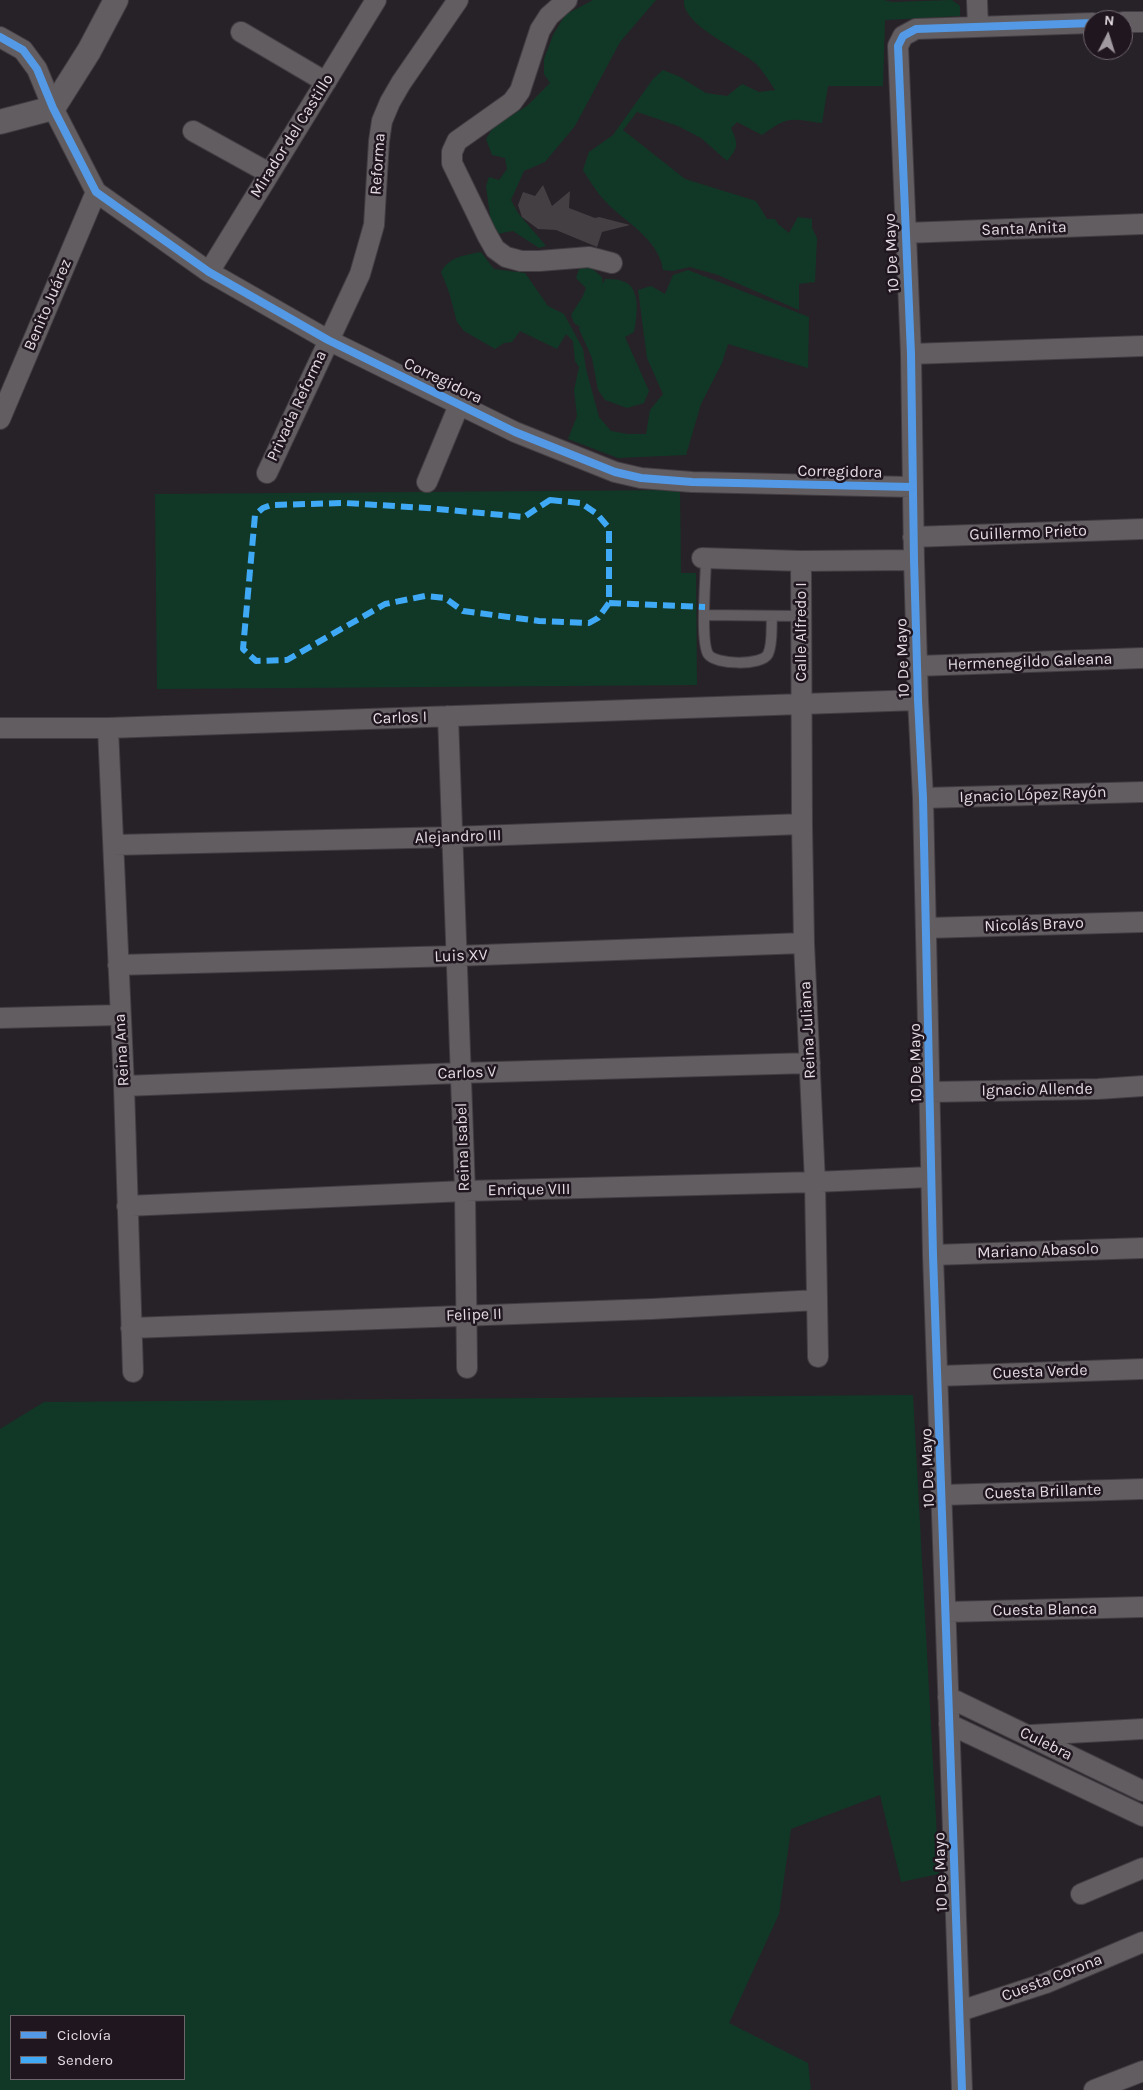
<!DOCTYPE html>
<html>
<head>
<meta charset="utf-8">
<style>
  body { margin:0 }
  #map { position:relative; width:1143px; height:2090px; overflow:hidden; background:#272227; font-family:Karla,sans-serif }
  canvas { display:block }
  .legend { position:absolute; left:10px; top:2015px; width:175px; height:65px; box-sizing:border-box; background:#20161f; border:1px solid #6e656d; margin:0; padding:6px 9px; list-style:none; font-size:15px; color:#e2dbe1 }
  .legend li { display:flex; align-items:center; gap:10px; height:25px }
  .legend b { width:25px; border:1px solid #6e656d }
  .north { position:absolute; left:1083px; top:10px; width:50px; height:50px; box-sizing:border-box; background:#20161f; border:1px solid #6e656d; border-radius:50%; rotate:5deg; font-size:14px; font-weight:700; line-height:20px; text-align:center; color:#e2dbe1 }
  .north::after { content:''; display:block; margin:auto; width:18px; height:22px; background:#a19aa0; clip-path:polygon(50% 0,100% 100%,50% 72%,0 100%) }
</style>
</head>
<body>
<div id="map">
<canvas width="1143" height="2090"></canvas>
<ul class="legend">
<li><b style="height:6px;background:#5399e6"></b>Ciclovía</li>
<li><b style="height:6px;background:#3fa9f5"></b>Sendero</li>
</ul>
<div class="north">N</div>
</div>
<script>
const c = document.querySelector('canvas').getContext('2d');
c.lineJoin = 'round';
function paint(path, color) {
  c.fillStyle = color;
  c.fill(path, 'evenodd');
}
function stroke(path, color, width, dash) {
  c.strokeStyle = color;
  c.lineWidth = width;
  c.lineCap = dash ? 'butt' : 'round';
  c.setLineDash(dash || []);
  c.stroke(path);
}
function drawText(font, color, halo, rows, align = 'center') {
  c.font = font + ' Karla,sans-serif';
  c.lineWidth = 5;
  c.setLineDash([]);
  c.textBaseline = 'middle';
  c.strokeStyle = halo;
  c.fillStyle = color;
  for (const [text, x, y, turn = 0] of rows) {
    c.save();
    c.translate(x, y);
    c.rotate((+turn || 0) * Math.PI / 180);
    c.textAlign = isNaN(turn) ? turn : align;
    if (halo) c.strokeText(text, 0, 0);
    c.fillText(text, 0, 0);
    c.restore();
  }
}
const green = new Path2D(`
  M593,0H656L620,42L575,126L545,162L524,171L511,200L518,213L546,246L539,248L513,231L496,234L492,230L486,186L489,177L499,180L507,169L505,158L492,155L486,139L494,126L527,106L550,83L544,74V59L553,35L565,15Z
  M684,0H883L893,2L952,0L960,6V16L885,20L883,86H828L822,123C790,119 789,115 762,135L737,122L731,128C738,144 739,147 727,161L701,138L678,126L637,112L623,130L685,179L756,201L767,219H775L778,224L789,233L798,217L812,219V228L817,238L815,282L799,284V310L718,275L690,267L673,271L663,270C659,239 626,223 606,202C597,193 590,181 583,170L589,152L613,135L653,79L663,70L680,77L706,93L727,96L742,84L759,92L775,90C769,81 762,69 754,62C737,48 682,25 684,0Z
  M481,252L494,269L525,273L548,306L564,314L583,349L586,369L599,417L611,431L628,434H646L650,410L663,394L647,358L638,290L651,286L665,294L673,275L688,270L809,317L808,368L728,344L722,363L701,404L686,455L618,458L568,439L577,416L574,390L579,367L575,361L573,341L566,334L557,349L520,331L512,342L504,343L495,349L464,331L457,322L449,292L441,272C449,257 465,255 481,252Z
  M580,266H589L602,277L603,284L605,279C611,279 617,279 622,281C642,286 637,317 634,332L625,337L649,391L644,403L627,408L605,400L598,390L592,358L579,329L580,327L574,323L571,315L583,296L586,288L576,278Z
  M680,490L681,573H696L697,685L157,689L155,494Z
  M913,1395L939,1874L901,1882L880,1795L791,1829L779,1914L729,2023L808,2063L811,2090H0V1429L44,1402ZM11,2016H184V2079H11Z`);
const building = new Path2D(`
  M543,185L552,206L570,191L569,208L595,218L599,217L630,225L602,232L597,247L556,230L538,229L522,217L518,205L523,192L535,196Z`);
const service = new Path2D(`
  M706,558C706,577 700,640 708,654C715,665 762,666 768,654C773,644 771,627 772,616
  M705,615L801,616`);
const minor = new Path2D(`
  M567,0L549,16L540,30L520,91L512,102L457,141L452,152V163L487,235L495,249L506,257L521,261H539L589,257L612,263
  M977,0L978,27
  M1123,22H1143
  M241,32L326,82
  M0,37L23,50L37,69L53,108L96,192L209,272L328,340L515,432L615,472L641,478L692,482L912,487
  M193,131L269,173
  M905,233L1143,224
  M209,272L376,0
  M911,354L1143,346
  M0,419L96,192
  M267,473L360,274L374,225L379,141L382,121L390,102L401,83L458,0
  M427,482L459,405
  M913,537L1143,529
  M702,558L801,561L914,560
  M801,561L802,824L804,943L815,1182L818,1357
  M917,666L1143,658
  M448,716L465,1191L467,1368
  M0,728H108L918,700
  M108,728L124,1086L133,1372
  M923,798L1143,792
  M114,845L452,837L802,824
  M926,928L1143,922
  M118,965L455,956L804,943
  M0,1018L120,1015
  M124,1086L460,1073L810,1063
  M930,1092L1098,1089L1143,1086
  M127,1206L465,1191L815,1182L931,1177
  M933,1255L1143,1248
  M131,1328L652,1309L817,1300
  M938,1376L1143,1369
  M942,1495L1143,1489
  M947,1612L1143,1607
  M948,1697L1143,1791
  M949,1724L1143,1816
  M1031,1735L1143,1729
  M1081,1894L1143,1868
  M960,2011L1046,1983L1143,1942
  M962,2090L933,1255L923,798L918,700L914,560L911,354L898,46L903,36L916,29L1093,23
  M1094,2090L1143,2071`);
const tertiary = new Path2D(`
  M0,122L53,108L89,51L116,0`);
const quiet = new Path2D(`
  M550,500L581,503L597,514L609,528V603L598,618L589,623L539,621L463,611L445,598L425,596L385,604L287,660L256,661L243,649L255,515L263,508L271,505L345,503L427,508L524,517Z
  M609,603L705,607`);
const cycleway = new Path2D(`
  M0,37L23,50L37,69L53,108L96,192L209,272L328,340L515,432L615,472L641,478L692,482L912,487
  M962,2090L933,1255L923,798L918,700L914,560L911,354L898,46L903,36L916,29L1093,23`);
const streetNames = [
  ["Mirador del Castillo",292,136,-58],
  ["Reforma",378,164,-86],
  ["Santa Anita",1024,229,-2],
  ["10 De Mayo",892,253,-93],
  ["Benito Juárez",48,305,-67],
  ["Corregidora",443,381,26],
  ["Privada Reforma",297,406,-65],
  ["Corregidora",840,472,1],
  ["Guillermo Prieto",1028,533,-2],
  ["Calle Alfredo I",801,632,-90],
  ["10 De Mayo",903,658,-92],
  ["Hermenegildo Galeana",1030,662,-2],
  ["Carlos I",400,718,-2],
  ["Ignacio López Rayón",1033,795,-2],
  ["Alejandro III",458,837,-2],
  ["Nicolás Bravo",1034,925,-2],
  ["Luis XV",461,956,-2],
  ["Reina Juliana",808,1030,-93],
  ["Reina Ana",122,1050,-93],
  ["10 De Mayo",916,1063,-91],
  ["Carlos V",467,1073,-2],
  ["Ignacio Allende",1037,1090,-1],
  ["Reina Isabel",463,1147,-92],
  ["Enrique VIII",529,1190,-1],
  ["Mariano Abasolo",1038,1251,-2],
  ["Felipe II",474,1315,-2],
  ["Cuesta Verde",1040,1372,-2],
  ["10 De Mayo",928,1468,-92],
  ["Cuesta Brillante",1043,1492,-2],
  ["Cuesta Blanca",1045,1610,-1],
  ["Culebra",1046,1744,26],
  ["10 De Mayo",941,1872,-92],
  ["Cuesta Corona",1052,1978,-21]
];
paint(green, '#113827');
paint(building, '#443f43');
stroke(service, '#423d42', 12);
stroke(minor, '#423d42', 22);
stroke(tertiary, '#423d42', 26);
stroke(service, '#615d61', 10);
stroke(minor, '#615d61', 20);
stroke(tertiary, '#615d61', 24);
stroke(quiet, '#3fa9f5', 6, [12, 6]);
stroke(cycleway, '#5399e6', 8);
drawText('16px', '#e2dbe1', '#20161f', streetNames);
</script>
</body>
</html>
